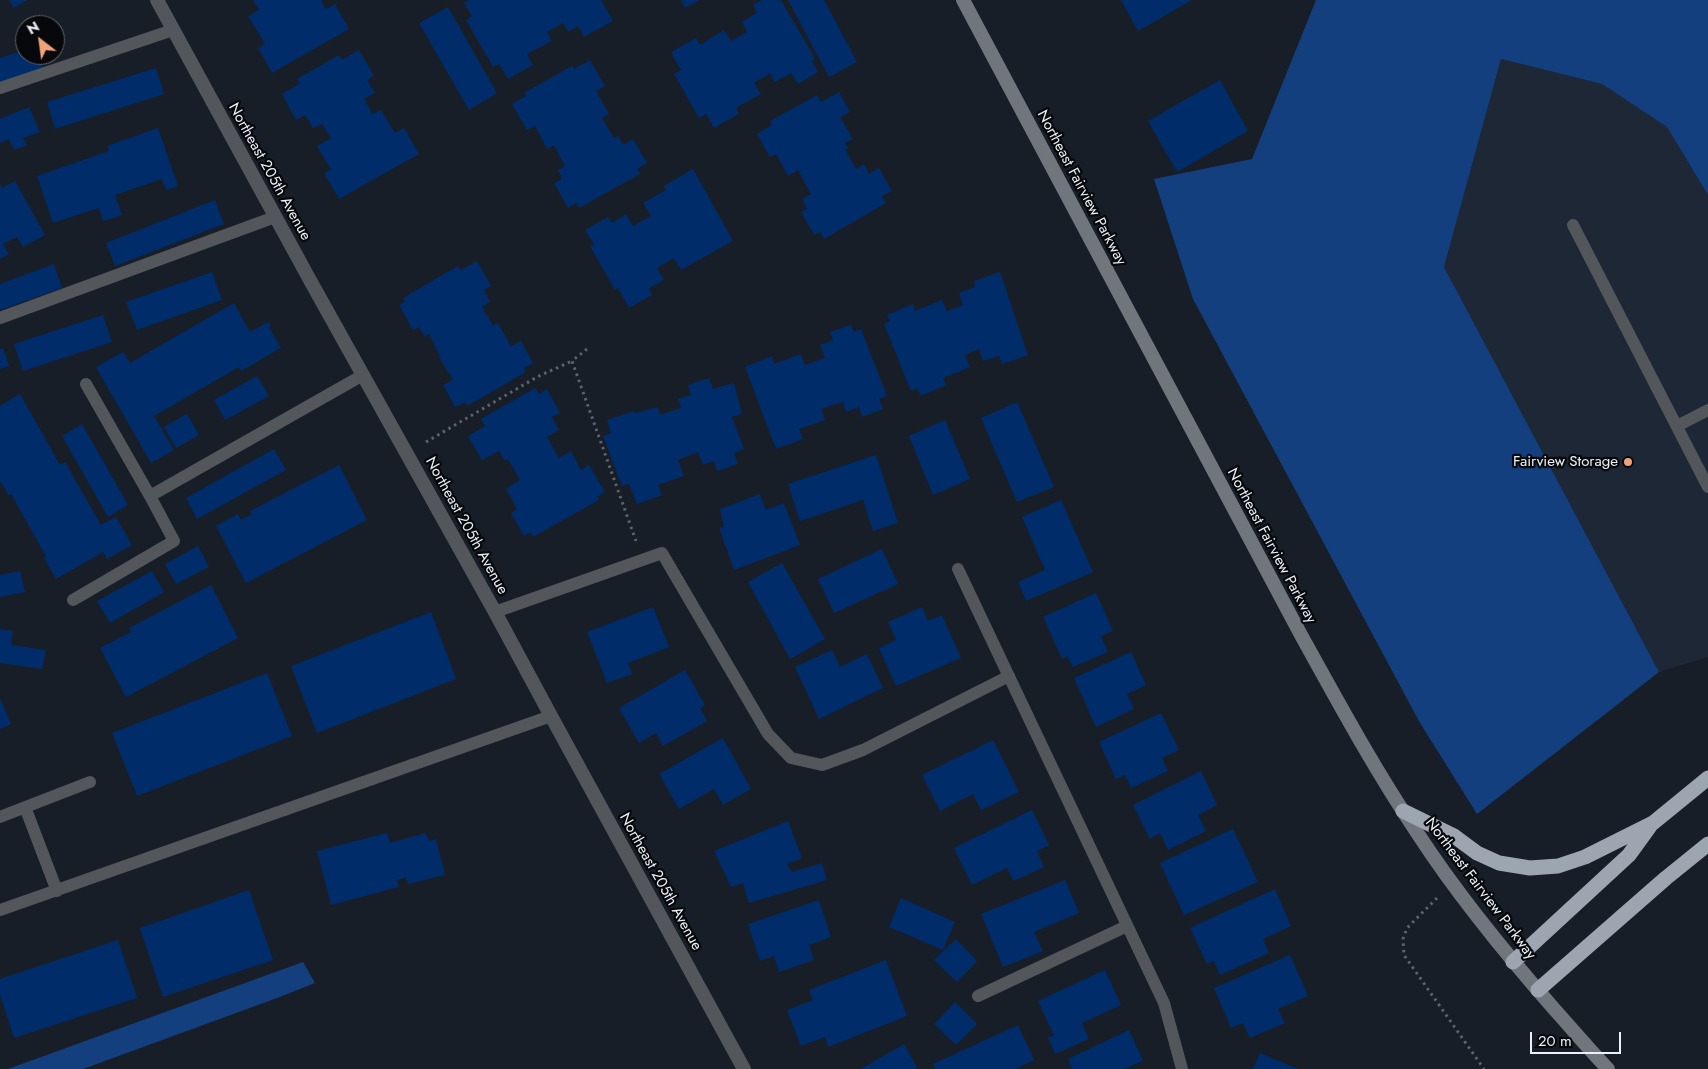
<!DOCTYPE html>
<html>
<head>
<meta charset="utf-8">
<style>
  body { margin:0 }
  #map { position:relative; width:1708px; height:1069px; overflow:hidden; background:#181e27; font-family:Jost,sans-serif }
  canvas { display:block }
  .north { position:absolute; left:15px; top:15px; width:50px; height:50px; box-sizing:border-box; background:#06080b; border:1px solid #626569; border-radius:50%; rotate:330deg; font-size:14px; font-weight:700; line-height:20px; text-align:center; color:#ecf0f7 }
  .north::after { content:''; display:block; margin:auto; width:18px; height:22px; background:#f0a279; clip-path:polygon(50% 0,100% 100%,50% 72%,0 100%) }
  .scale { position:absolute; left:1530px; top:1032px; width:91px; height:22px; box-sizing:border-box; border:2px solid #ecf0f7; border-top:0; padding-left:6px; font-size:15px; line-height:18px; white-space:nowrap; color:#ecf0f7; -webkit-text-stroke:4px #06080b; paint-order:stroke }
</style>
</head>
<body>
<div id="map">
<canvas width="1708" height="1069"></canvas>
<div class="north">N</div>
<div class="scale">20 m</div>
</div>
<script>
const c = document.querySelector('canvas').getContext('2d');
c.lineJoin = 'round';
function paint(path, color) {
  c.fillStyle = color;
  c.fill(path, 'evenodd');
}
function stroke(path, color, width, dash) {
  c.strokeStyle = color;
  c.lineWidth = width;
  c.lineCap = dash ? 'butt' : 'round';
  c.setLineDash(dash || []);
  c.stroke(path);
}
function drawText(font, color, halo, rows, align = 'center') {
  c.font = font + ' Jost,sans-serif';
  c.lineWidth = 4.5;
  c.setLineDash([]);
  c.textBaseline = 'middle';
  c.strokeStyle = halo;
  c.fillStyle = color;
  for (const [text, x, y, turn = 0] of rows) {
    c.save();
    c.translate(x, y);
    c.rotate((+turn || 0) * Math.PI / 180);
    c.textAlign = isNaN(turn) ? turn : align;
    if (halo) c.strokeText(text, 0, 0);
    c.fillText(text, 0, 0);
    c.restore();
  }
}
const built = new Path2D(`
  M1501,59L1602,84L1667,127L1708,195V657L1659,672L1444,267Z`);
const forest = new Path2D(`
  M1316,0H1708V195L1667,127L1602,84L1501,59L1444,267L1659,672L1477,814L1420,723L1193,299L1154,179L1252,159Z
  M303,962L315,983L277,998L83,1069H8Z`);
const building = new Path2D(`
  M9,0H27L14,8Z
  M253,0H321L326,9L335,4L349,29L272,73L258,48L265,44L248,16L259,10Z
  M469,0H601L613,21L584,37L578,26L568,32L563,23L547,32L552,41L527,54L533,65L508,79L499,64L493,67L466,20L472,16L464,3Z
  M681,0H700L685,8Z
  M762,0H777L778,1L781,0L815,59L812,61L818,72L798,84L791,73L775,82L770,73L754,83L761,94L736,108L739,114L714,128L706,114L699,118L674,74L681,70L671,52L696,38L700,45L724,30L731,41L747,32L742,22L757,13L753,5Z
  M788,0H824L857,62L829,77Z
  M1121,0H1192L1138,31Z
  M448,7L497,93L469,110L419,23Z
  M25,50V55H40L44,71L0,83V58Z
  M359,50L374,76L367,80L375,93L364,99L373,114L381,110L395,133L404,128L419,154L339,199L324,173L331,170L317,146L331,138L322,124L313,128L305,115L296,120L282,94L300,84L297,79L339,55L342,60Z
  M590,60L605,86L596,91L609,114L602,118L614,138L618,136L623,145L633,139L647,163L637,169L640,174L579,208L576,203L568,208L554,183L562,179L558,170L565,166L554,145L547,149L535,126L527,130L512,104L526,96L524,93L572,66L574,69Z
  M156,68L164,94L55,129L47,102Z
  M1220,80L1248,131L1177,172L1148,121Z
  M839,92L850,112L840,117L853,139L845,143L848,148L845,149L856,169L864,164L869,174L879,168L892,191L882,196L886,203L824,239L820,232L814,235L801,212L807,209L802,199L811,194L798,170L788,176L776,154L770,157L757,134L772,125L770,121L817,95L821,102Z
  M29,107L40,132L23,138L27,145L14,150L9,139L0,143V119Z
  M158,128L178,186L166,190L162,179L115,195L122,215L103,221L99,208L53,223L37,176L109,151L107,146Z
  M693,169L733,241L681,270L674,258L657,268L664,280L649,288L652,295L629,308L618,288L615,290L590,246L594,244L585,230L608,217L612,223L626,214L633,226L651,216L643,203L666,190L664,186Z
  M15,181L45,235L23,247L17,237L3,244L9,254L0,259V184L2,188Z
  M215,200L224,224L115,266L106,243Z
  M477,261L491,286L484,290L490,302L482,307L493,326L498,323L511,346L521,341L533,363L524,368L526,372L467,406L465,402L455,407L443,385L453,380L439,357L440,356L429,334L425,337L419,327L413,330L399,305L405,302L403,298L458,266L461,270Z
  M54,264L62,288L0,310V284Z
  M212,272L222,300L137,330L126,302Z
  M1000,272L1028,355L1002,364L999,356L983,361L979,349L965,355L970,367L943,378L946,385L921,396L917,388L911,391L884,324L890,321L887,315L913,304L915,311L942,300L947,311L963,305L959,293L975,287L974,281Z
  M234,303L250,332L269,322L271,326L269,327L281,348L241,371L239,367L154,416L174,450L151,463L96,367L123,352L130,363Z
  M103,315L112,342L23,371L14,344Z
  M851,325L854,332L861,329L887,396L879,399L883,409L862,417L859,407L846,412L843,402L821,409L825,420L799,429L803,439L776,449L745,367L772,356L774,364L801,354L805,365L825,358L820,345L833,340L830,332Z
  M3,348L9,366L0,369V349Z
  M257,376L269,396L225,420L214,400Z
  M709,378L713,389L734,383L742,414L732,417L744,449L734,453L738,464L717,471L714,461L703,465L698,452L678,460L684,476L658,485L662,495L637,504L629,484L622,486L603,436L611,433L607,420L634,411L635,413L658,407L660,415L681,408L678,399L691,395L688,385Z
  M535,388L539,394L547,389L560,413L552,417L559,430L547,437L559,458L571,451L581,470L589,465L605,492L597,497L599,500L533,537L530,532L524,536L511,513L517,509L506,489L520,480L508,459L505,461L499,451L482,460L468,436L485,426L481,419Z
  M20,394L60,465L65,462L101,525L116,517L132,545L107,559L103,552L56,579L44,558L46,556L11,494L9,496L0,481V406Z
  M1017,402L1054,487L1017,502L981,418Z
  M187,414L199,435L176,448L164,427Z
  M945,420L970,479L933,495L909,436Z
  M82,424L128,505L108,517L62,436Z
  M274,449L286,470L197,519L186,498Z
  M876,455L898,523L873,531L863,500L800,521L788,484Z
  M339,465L367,520L246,583L216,526L238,514L241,520L252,514L250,511Z
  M760,494L766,510L784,503L800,545L734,570L719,528L724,527L720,509Z
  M1061,500L1093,572L1026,601L1018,582L1045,570L1022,517Z
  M198,546L209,567L176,584L165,564Z
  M882,549L898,584L834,613L818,579Z
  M782,563L825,639L790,659L748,582Z
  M20,571L25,592L0,597V575Z
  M152,571L164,592L110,623L97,601Z
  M211,585L238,638L126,697L100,648L131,632L129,628Z
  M1096,593L1113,631L1101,636L1108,652L1073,667L1067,656L1062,659L1043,617Z
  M653,607L669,647L628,663L632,674L607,683L587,632Z
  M922,607L928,621L942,615L961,658L896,686L879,648L896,640L888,622Z
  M431,612L456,679L317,733L291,666Z
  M0,629L13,631L11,645L46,650L42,669L0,663Z
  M832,650L840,667L867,654L883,688L819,719L795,667Z
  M1131,652L1146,685L1127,694L1134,709L1096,727L1074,678Z
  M685,670L705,705L700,708L707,721L663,746L656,733L639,743L619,708Z
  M267,673L292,736L137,796L112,733Z
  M0,698L11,724L0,729Z
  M1161,713L1179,750L1162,758L1168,771L1131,788L1125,775L1116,779L1099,742Z
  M723,738L751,789L723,805L714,789L679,809L659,774Z
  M993,740L1019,792L981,810L973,794L940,811L922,775Z
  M1201,771L1217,805L1198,815L1206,831L1168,850L1160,833L1150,839L1133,805Z
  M1032,810L1049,845L1037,851L1044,867L1014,881L1007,868L972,885L954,848Z
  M788,821L802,858L787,864L792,872L822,863L827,880L749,903L743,883L731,887L714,851Z
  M1233,829L1258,882L1184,915L1160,863Z
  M387,833L390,843L426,833L429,841L436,839L445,875L408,884L406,877L397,880L399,887L331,905L317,851Z
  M1065,880L1079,913L1034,932L1043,951L1003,967L981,914Z
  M1275,889L1291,926L1263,939L1269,953L1220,975L1214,961L1207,964L1190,928Z
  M249,890L273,960L163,997L140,928Z
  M901,898L955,922L943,950L889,927Z
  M819,900L831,937L809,945L814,960L779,972L774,956L760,961L748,924Z
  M956,939L977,961L957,982L934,960Z
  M118,940L137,998L14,1038L0,995V979Z
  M1290,955L1308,996L1278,1009L1285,1023L1250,1038L1243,1023L1231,1028L1214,988Z
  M886,960L907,1016L828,1047L825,1037L801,1046L787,1010L813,1000L809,990Z
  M1105,970L1121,1005L1082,1023L1089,1039L1055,1054L1048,1038L1054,1036L1038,1001Z
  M955,1002L977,1024L956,1045L934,1024Z
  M1018,1025L1034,1060L1015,1069H935L933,1064Z
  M1129,1030L1143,1061L1124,1069H1072L1068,1059Z
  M904,1044L918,1069H861Z
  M1260,1053L1298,1069H1253Z`);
const path = new Path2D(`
  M587,349L572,361L636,541
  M426,442L537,377L572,361
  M1437,898L1407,928L1403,939L1404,955L1484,1069`);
const service = new Path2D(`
  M0,88L173,30
  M1573,225L1708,487
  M0,318L275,217
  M86,384L150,496L363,375
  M1677,426L1708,410
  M958,569L1164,1003L1182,1069
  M73,600L174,541L150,496
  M495,612L662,553L768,734L791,758L822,765L863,750L1009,676
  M25,807L57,891
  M0,817L90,782
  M0,910L551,716
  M978,996L1127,926`);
const minor = new Path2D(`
  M157,0L311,282L495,612L551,716L744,1069`);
const secondary = new Path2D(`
  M963,0L1301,635C1338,702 1375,770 1418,834C1459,897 1506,954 1555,1010C1573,1030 1590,1050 1608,1069`);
const motorway = new Path2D(`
  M1403,811L1454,836L1477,853L1499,863L1530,868L1558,866L1585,857L1653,823L1708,778
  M1513,962L1629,855L1650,826
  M1538,990L1666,878L1708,844`);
const markers = [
  [1628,462,5,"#f0a279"]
];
const streetNames = [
  ["Northeast 205th Avenue",269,172,61],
  ["Northeast Fairview Parkway",1081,188,62],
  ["Northeast 205th Avenue",466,526,61],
  ["Northeast Fairview Parkway",1271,546,62],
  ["Northeast 205th Avenue",660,882,61],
  ["Northeast Fairview Parkway",1480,889,53]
];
const poiNames = [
  ["Fairview Storage",1618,462]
];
paint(built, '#1e2735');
paint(forest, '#143f7e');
paint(building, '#012c6a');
stroke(path, '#5d626b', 3, [2.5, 4]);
stroke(service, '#53565b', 12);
stroke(minor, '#53565b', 14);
stroke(secondary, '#71767d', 14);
stroke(motorway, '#9da5b1', 15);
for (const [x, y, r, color] of markers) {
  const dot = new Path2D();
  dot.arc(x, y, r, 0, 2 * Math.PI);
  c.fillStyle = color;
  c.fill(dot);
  stroke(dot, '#06080b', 2);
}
drawText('15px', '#ecf0f7', '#06080b', streetNames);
drawText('15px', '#ecf0f7', '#06080b', poiNames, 'right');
</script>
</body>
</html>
